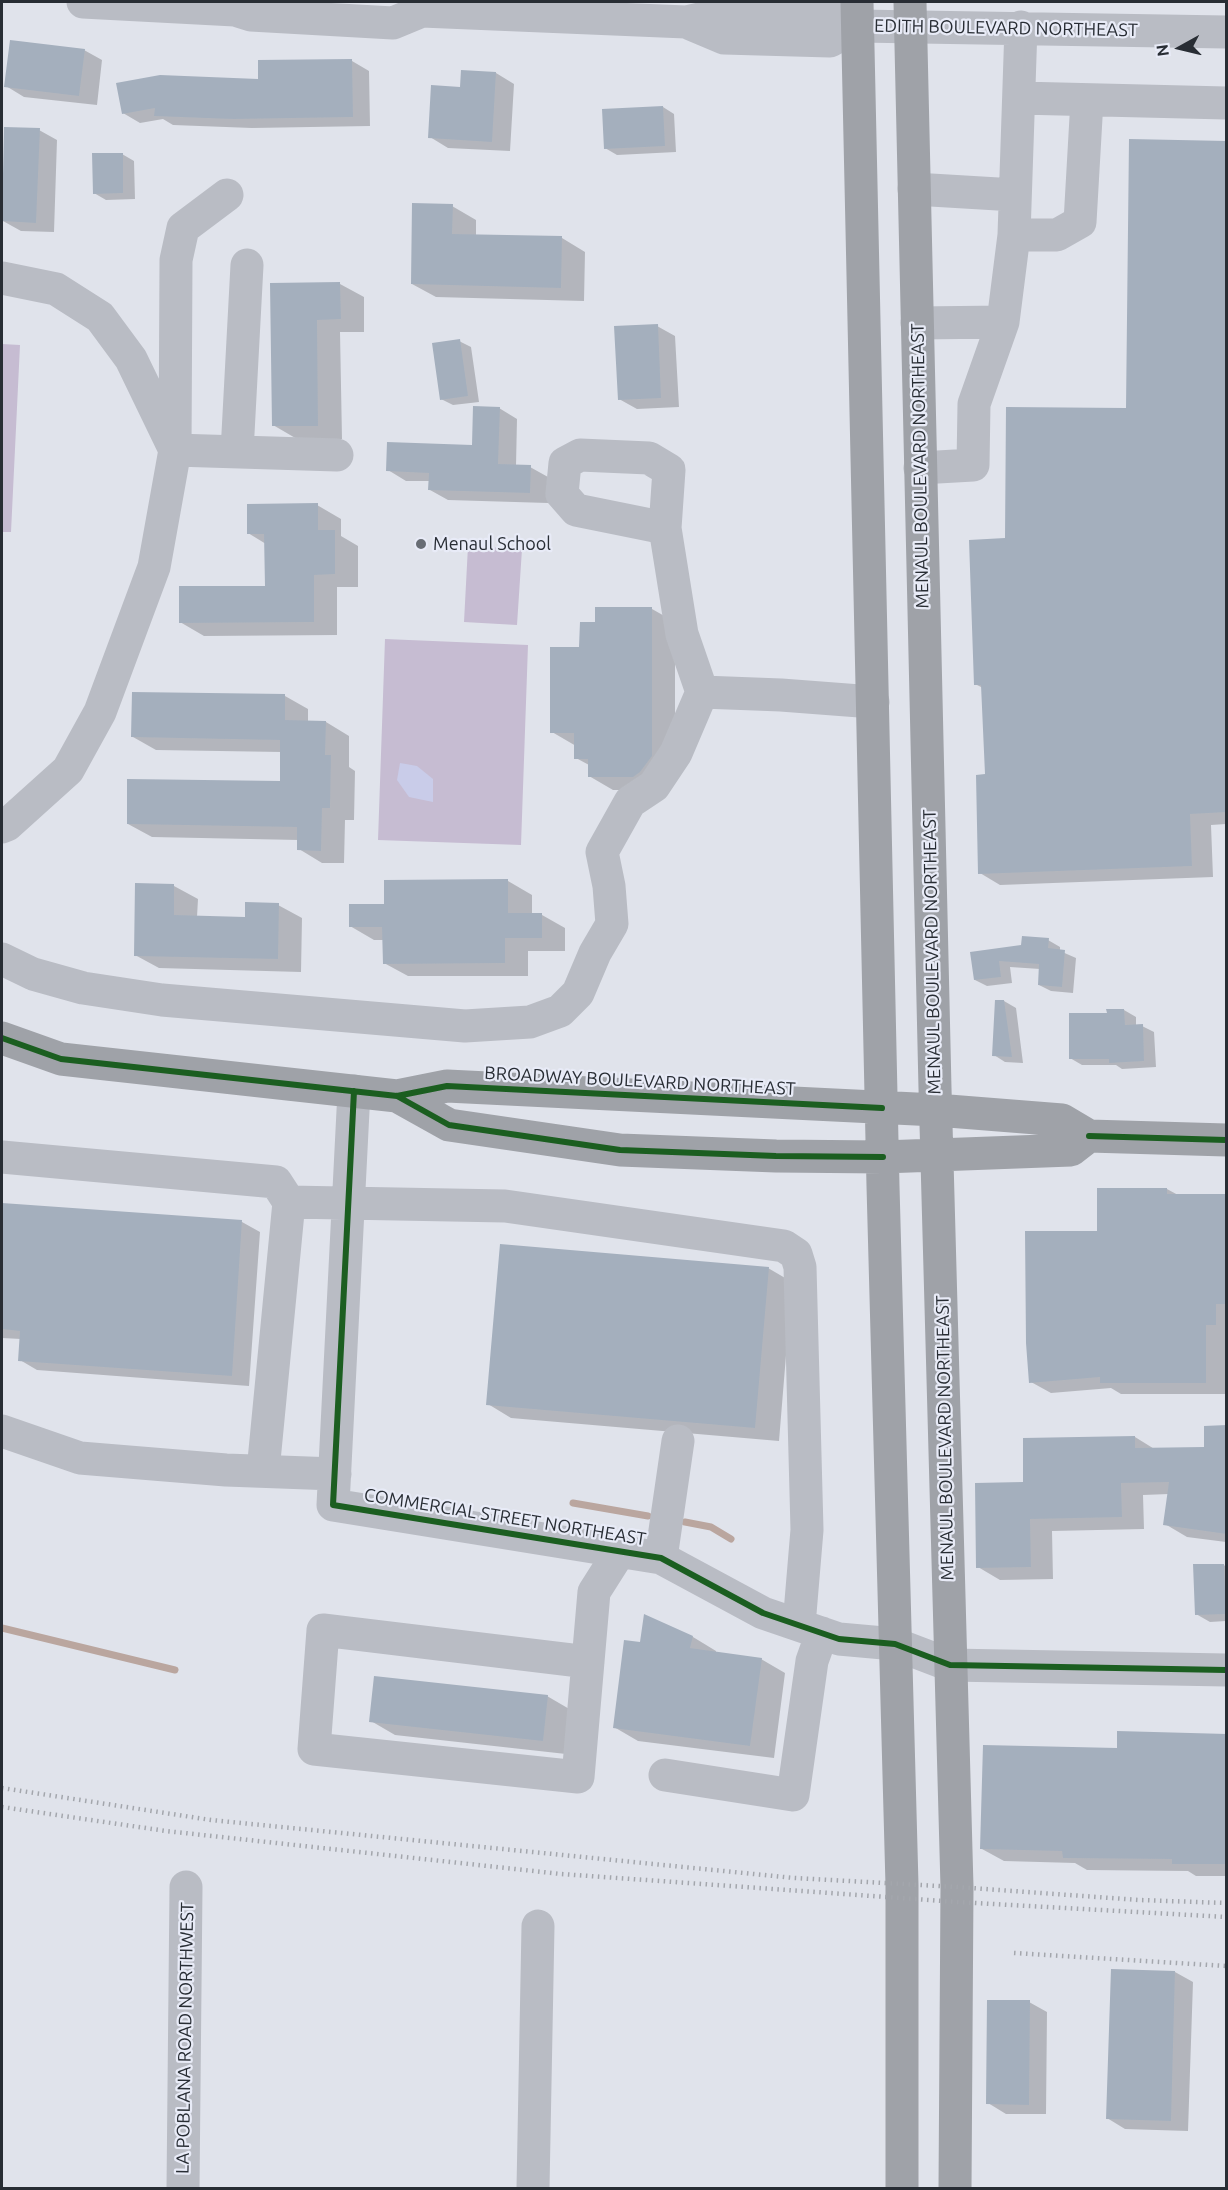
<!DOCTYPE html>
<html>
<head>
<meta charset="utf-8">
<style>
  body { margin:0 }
  #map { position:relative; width:1228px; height:2190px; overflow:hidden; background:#e0e3eb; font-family:Ubuntu,sans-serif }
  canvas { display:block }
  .frame { position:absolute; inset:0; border:3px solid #282d34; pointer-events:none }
  .north { position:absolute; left:1150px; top:18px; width:60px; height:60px; -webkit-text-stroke:4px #e8ebf7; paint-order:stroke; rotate:262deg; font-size:16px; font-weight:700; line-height:24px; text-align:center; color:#282d34 }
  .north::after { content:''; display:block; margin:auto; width:21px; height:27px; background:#282d34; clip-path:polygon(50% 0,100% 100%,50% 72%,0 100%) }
</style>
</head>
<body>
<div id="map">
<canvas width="1228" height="2190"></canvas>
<div class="frame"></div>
<div class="north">N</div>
</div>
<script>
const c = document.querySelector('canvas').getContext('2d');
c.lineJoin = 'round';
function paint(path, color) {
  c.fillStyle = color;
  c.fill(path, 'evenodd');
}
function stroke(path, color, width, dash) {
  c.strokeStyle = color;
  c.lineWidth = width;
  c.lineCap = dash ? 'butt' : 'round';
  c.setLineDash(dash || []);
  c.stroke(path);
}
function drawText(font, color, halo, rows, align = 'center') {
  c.font = font + ' Ubuntu,sans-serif';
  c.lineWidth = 4.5;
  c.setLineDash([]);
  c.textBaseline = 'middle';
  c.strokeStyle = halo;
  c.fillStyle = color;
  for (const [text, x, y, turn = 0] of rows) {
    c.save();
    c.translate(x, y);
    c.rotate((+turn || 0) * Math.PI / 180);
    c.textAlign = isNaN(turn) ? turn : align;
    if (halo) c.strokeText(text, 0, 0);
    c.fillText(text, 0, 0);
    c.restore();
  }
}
const green = new Path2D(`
  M2,344L20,345L11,532H2Z
  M468,546L522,549L517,625L464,622Z
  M385,639L528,645L521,845L378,840Z`);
const sand = new Path2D(`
  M400,763L417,766L433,779V802L409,797L397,780Z`);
const shadow = new Path2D(`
  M84,50L102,60L97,105L24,97L6,86Z
  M352,61L369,71L370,126L252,128L173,125L163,119L140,123L123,113Z
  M496,73L514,84L510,151L448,148L430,137L461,89Z
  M663,107L674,114L676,152L617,155L605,148Z
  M39,130L57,140L54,232L21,231L3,221Z
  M1226,142V824L1211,825L1213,877L1000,885L980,873L987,776L983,688L975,684L1006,540L1128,410Z
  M122,154L134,161L135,199L106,200L94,193Z
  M452,206L476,220V236L562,238L585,252L584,301L436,297L412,284Z
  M272,284H340L364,297V332H340L342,439H297L273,425Z
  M657,326L675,336L679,407L637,409L619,399Z
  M459,341L471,347L479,402L453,405L441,399Z
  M499,408L517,419L516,466L530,467L548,477V503L448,500L430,490V481H406L388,470L473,446Z
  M317,505L341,519V536L358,546V587H337V635L204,636L180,622L267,587L266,544L248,533Z
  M652,609L675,622V770L658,790H613L589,776V765L576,758V746L552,732L581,649Z
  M285,696L308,709V722H326L349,736V767L355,771L354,820H345L344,863H322L299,849V840L152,837L128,824L281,783L282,752L156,750L133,737Z
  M508,881L532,895V915H542L565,928V951H528V976H408L384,963V940H374L350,926Z
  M137,884L174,886L198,899L197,917L246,918L278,905L302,918L301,972L159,968L135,955Z
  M1048,940L1060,947V951L1076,958L1073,993L1051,991L1039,985L1040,969L1010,967L1012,983L987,986L975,980L972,954L1022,946Z
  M1004,1001L1016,1008L1023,1063L1005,1062L994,1055Z
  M1124,1010L1136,1017V1026H1142L1154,1032L1156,1067L1122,1069L1116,1065H1082L1070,1058L1108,1015Z
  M1167,1189L1178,1195L1226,1196V1394H1121L1111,1388L1051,1393L1031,1382L1098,1232Z
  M2,1204L242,1222L260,1232L249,1386L37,1370L20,1360L21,1339L2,1338Z
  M768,1268L792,1282L779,1441L511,1418L488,1404Z
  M1226,1427V1542L1187,1537L1165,1524L1169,1494L1143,1495L1144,1529L1052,1531L1053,1579L1000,1580L978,1567L1025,1483L1135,1437L1156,1450L1206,1449Z
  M1224,1565L1226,1567V1621L1210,1622L1196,1614Z
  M645,1616L693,1637L716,1651V1653L761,1659L785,1673L774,1758L638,1741L614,1727L641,1644Z
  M547,1696L571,1710L566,1754L395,1735L371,1721Z
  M1226,1735V1876H1196L1188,1871L1087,1870L1075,1863L1004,1861L982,1849L1118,1750Z
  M1175,1972L1193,1982L1188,2131L1125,2129L1107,2118Z
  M1029,2002L1047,2012L1046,2114H1006L988,2103Z`);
const stream = new Path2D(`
  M573,1503L648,1516
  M685,1522L711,1527L731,1539
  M2,1628L175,1670`);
const building = new Path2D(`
  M10,40L85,49L79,96L4,87Z
  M352,59L353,117L233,119L154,116L155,108L122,114L116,83L160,75L258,79V60Z
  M461,70L496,72L492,142L428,138L431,85L460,87Z
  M663,106L665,146L604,149L602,109Z
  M4,127L40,128L36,223L2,221Z
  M1129,139L1227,141V812L1190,814L1192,866L978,874L976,775L985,774L981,685H974L969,540L1005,538L1006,407L1126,408Z
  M92,153H123V193L93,194Z
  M412,203L453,204L452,234L562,236L561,288L411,284Z
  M340,282L341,319L317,320L318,426H272L270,283Z
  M658,324L661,398L618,400L614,326Z
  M460,339L468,396L440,400L432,343Z
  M473,406L500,407L498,464L531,465L530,493L428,490L429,473L386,471L387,442L472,445Z
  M318,503V530H335V574L314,575V622L179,623V586H265L264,534H247V504Z
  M595,607H652V756L640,772L633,777H588V759H574V733H550V647H579L580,622H595Z
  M132,692L285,694V720L326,721L325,755H331L330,808H322L321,851L297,850V827L127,824V779L280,781V740L131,737Z
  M508,879V913H542V938H505V963L383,964L382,927H349V904H384V880Z
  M135,883L174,884V915L245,917V902L279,903L278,959L134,956Z
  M1022,936L1049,938L1048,948L1065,950L1062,987L1038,985L1039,964L999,961L1001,977L974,980L970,952L1021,945Z
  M995,1000H1004L1012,1057L992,1056Z
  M1106,1009H1124L1125,1025L1143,1024L1144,1061L1109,1063V1059H1069V1013H1107Z
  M1097,1188H1167V1194H1227V1304H1216V1325H1206V1383H1100V1377L1029,1383L1026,1343L1025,1231H1097Z
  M2,1203L242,1220L232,1376L18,1361L20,1331L2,1329Z
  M500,1244L769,1267L755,1428L486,1405Z
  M1227,1425V1534L1163,1525L1169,1482L1121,1483L1122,1517L1030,1519L1031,1567L976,1568L975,1483L1023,1482V1438L1135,1436V1448L1204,1447V1426Z
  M1193,1564H1224L1226,1614L1195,1615Z
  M644,1614L693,1636L690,1648L762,1658L750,1746L613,1728L624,1640L640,1642Z
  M374,1676L548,1695L543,1741L369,1722Z
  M1117,1731L1227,1734V1864H1172V1859L1063,1858L1062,1851L980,1849L983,1745L1117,1748Z
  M1111,1969L1175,1971L1171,2121L1106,2119Z
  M987,2000H1030L1029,2105L986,2104Z`);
const minor = new Path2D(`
  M83,2L235,10L251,15L393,23L422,11L686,22L726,13L832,16L858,26L1226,32
  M686,22L724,38L830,41L858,26
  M1019,98L1226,103
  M914,189L1015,195
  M227,195L183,228L176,260L175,450L337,455
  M1014,235H1057L1080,222L1087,100
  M2,278L56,289L100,317L131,359L175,450L154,567L100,712L68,770L7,825L2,827
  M917,323L1003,322
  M237,452L247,265
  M920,468L973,465L974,404L1003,322L1014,235L1021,27
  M665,528L576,510L562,494L565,463L580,455L649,458L669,470L665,528L682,634L702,692
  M2,959L33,974L83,988L162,1000L465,1026L530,1022L560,1011L578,993L595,953L612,924L609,886L602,852L630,802L654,786L676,753L702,692L781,695L873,702
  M354,1091L333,1505L661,1558L763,1613L839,1639L895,1644L950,1665L1226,1670
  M2,1157L276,1182L289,1202L505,1206L784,1246L796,1254L800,1267L807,1530L799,1625
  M2,1431L80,1458L226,1470L335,1474
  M263,1471L289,1202
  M661,1558L678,1441
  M588,1662L323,1630L314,1749L578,1777L594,1592L620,1551
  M665,1775L793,1795L812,1661L822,1633
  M183,2188L186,1887
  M533,2188L538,1926`);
const major = new Path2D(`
  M857,2L883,1186L902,1885V2188
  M910,2L935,1088L957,1887L955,2188
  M2,1038L61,1059L397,1096L447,1086L936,1110L1062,1120L1089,1136L1226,1140
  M397,1096L449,1125L620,1150L776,1156L883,1157L1071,1150L1089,1136`);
const rail = new Path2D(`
  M2,1788L211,1820L794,1878L957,1887L1139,1900L1226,1903
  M2,1807L166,1831L561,1874L957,1902L1226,1917
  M1014,1953L1226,1966`);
const cycleway = new Path2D(`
  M2,1038L61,1059L397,1096L447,1086L882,1108
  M354,1091L333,1505L661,1558L763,1613L839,1639L895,1644L950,1665L1226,1670
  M397,1096L449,1125L620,1150L776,1156L883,1157
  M1089,1136L1226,1140`);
const markers = [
  [421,544,6,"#686d74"]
];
const streetNames = [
  ["EDITH BOULEVARD NORTHEAST",1006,28,1],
  ["MENAUL BOULEVARD NORTHEAST",920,466,-91],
  ["MENAUL BOULEVARD NORTHEAST",932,952,-91],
  ["BROADWAY BOULEVARD NORTHEAST",640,1081,3],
  ["MENAUL BOULEVARD NORTHEAST",945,1438,-91],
  ["COMMERCIAL STREET NORTHEAST",505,1517,9],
  ["LA POBLANA ROAD NORTHWEST",185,2038,-89]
];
const poiNames = [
  ["Menaul School",433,544]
];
paint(green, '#c6bcd2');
paint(sand, '#c9cce9');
paint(shadow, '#0003');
stroke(stream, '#baa69f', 7);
paint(building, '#a4afbd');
stroke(minor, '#b9bcc4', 33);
stroke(major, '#9fa2a8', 33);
stroke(rail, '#a3a6ac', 4.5, [1.5, 4.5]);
stroke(cycleway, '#1b5e20', 6);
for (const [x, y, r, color] of markers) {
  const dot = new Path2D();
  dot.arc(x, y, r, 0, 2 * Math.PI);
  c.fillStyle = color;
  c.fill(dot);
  stroke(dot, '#e8ebf7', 2);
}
drawText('18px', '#282d34', '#e8ebf7', streetNames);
drawText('18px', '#282d34', '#e8ebf7', poiNames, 'left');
</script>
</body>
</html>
